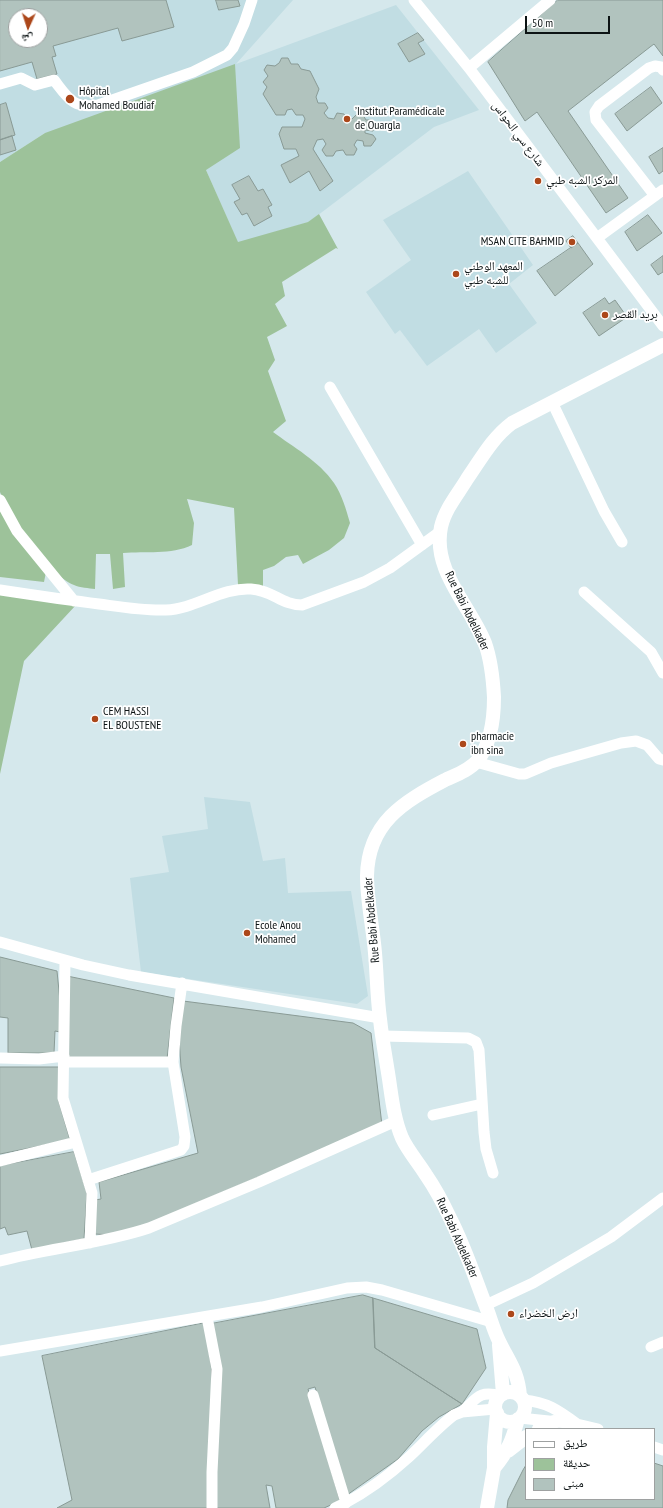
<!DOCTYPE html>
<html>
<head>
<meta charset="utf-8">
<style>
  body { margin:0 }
  #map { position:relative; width:663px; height:1508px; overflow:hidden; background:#d5e8ec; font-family:"PT Sans Narrow","Noto Naskh Arabic",sans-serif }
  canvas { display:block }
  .legend { position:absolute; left:525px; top:1428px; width:130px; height:72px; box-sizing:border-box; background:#fff; border:1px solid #9ea1a1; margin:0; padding:5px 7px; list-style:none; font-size:12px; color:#0c1314 }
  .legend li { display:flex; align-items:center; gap:8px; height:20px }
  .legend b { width:20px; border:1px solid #9ea1a1 }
  .north { position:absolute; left:8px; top:8px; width:40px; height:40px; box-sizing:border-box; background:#fff; border:1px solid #9ea1a1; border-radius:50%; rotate:183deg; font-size:11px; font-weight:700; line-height:16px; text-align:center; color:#0c1314 }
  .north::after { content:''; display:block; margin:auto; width:14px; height:18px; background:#ac471a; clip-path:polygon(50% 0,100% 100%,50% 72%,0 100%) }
  .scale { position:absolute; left:525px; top:16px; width:85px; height:18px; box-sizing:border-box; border:2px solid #0c1314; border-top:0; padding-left:5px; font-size:12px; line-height:14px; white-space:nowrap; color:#0c1314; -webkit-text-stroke:3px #fff; paint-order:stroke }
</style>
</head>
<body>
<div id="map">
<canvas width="663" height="1508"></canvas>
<ul class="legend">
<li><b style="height:5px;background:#fff"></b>طريق</li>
<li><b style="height:11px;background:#9dc29a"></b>حديقة</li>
<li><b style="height:11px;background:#b1c3be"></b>مبنى</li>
</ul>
<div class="north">ش</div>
<div class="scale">50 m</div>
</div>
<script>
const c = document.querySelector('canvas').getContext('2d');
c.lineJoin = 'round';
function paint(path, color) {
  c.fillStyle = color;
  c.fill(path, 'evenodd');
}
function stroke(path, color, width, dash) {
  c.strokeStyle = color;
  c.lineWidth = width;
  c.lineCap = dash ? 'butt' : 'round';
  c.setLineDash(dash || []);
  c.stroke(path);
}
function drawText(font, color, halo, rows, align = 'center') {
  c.font = font + ' "PT Sans Narrow","Noto Naskh Arabic",sans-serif';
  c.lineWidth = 3.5;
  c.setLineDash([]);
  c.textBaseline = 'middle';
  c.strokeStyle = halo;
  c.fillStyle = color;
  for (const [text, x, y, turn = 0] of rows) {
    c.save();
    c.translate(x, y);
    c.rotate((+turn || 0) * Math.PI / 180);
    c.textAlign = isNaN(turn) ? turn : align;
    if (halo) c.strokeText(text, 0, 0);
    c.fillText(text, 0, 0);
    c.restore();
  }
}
const built = new Path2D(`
  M0,0H293L236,64L396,5L479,110L434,127L309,222L238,243L206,170L45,133L0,162ZM16,16H40V40H16Z
  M468,171L533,265L509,284L537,323L496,353L479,329L427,366L400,330L395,334L366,292L411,260L383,220Z
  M204,797L250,802L263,861L285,858L288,893L351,891L368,996L357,1004L141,972L130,878L169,872L162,836L208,829Z`);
const green = new Path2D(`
  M235,64L240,148L206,170L238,242L308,222L319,214L338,249L336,248L282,282L285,296L275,304L287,326L267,337L275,360L268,371L286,421L273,432C293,447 319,461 334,483C342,495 346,509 350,523L344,538L329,550L303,564L298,555L286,557L274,566L263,570V590L238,585L234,508L187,499L194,523L192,545C171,555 145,551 123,553L125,587L113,589L110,554H96L95,589C89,588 80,588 74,585C50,576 9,516 0,492V162L45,133Z
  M0,510L46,572L44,582L0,577Z
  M0,594L76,605L24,661L0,774Z`);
const building = new Path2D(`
  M0,0H166L174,27L122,41L118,28L53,46L56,56L52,57L57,74L37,79L32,62L0,71ZM16,16H40V40H16Z
  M216,0H238L240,6L219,10Z
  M558,0H663V56L654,44L650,47L568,111L628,198L606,213L537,112L525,121L488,62Z
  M418,33L424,40L418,43L425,54L409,62L398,44Z
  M282,58H288L291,64H298L301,69L310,71L319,89L316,97L318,103H325L328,108L324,113L328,118L334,119L337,113L344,114L347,119H352L357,114L363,115L366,120H372L375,124L373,131L365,130V133L373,135L376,139L371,146H364L363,141L357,140L354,145L357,149L354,155H346L343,150L336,151L333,156H326L322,150L326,144L323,139L317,140L313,149L333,181L320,191L309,171L290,183L281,165L299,156L296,149H284L279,134L282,127H302L305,119L303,115H296L292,109L287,110L285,115H276L263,94L267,87L263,82L268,76L264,70L267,65L275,66L279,63Z
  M651,87L662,103L627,131L615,114Z
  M6,103L15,135L0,140V105Z
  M12,136L16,150L0,155V140Z
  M663,148V171L659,174L649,157Z
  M249,176L258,191L263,189L272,205L268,207L272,216L254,226L247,213L242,215L234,202L240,199L232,185Z
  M648,215L662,233L637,251L625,232Z
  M573,236L578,243L571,248L566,241Z
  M578,243L593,264L555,296L537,271Z
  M663,256V272L658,275L651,265Z
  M605,298L609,304L615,300L627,317L599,336L583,313Z
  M0,957L57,971L60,1001V1032L55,1031L54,1053H8V1018L0,1017Z
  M67,976L174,998L167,1059H69Z
  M183,1001L353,1023L371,1033L382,1125L136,1229L114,1235L94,1234L95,1200L101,1199L99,1182L198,1153L181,1067L179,1038Z
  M0,1067H60L59,1102L70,1140L0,1154Z
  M74,1152L87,1192L84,1239L32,1250L27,1231L8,1235L5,1227L0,1229V1166Z
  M363,1295L373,1298L375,1348L462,1404L439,1417L422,1431L398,1459L347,1495L315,1387L308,1389L340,1501L324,1508H276L272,1486L266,1485L270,1508H213L211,1324Z
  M373,1298L477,1329L486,1368L462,1404L375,1348Z
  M205,1323L212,1371L209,1508H57L72,1500L42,1356Z
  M654,1463L663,1466V1508H507L508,1500L523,1470L526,1465V1499H654Z`);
const minor = new Path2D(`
  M414,0L469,68L663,326
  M469,68L550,0
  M0,84L21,78L35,85L54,80C68,98 73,109 98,105L193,72L227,55L233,48L244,24L252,0
  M655,196L596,120L595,112L599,106L649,68L655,66L661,67L663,70
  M597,238L663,190
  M330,387L422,545
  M552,402L604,511L622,542
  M0,500L17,531L74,601
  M0,590C33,595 66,600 99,604C121,607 144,611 166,610C195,609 222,587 251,589C272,590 282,605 302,605L364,582L390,568L441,531
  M584,592L651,652L663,673
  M476,762L519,774H525L551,763L621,743L636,741L647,745L659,759L663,760
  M0,942L83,965L129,975L380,1018
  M65,961L63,1098L92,1193L90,1243
  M382,1036L468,1038L476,1042L479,1050L484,1132L486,1149L493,1173
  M0,1058L39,1059L64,1056
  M64,1062H173L176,1026L182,983
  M433,1115L482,1104
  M0,1161L76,1142
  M88,1180L181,1150L184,1146L185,1137L173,1062
  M0,1261C49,1248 101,1244 149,1228L259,1182L396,1121
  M486,1305L533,1283L611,1237L663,1198
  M207,1317L217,1369L212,1472V1508
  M651,1347L663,1342
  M0,1351L262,1307L347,1288L366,1287L382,1290L492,1322
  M313,1395L346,1503
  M523,1400C547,1402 558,1410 577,1424
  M462,1412C477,1398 479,1390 501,1396
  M520,1418L577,1424L598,1429
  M654,1447L663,1450
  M335,1508C361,1496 387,1477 409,1457C424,1443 438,1427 454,1415L462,1412L495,1409`);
const major = new Path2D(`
  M499,1345L503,1394
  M495 1407a15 15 0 1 1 30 0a15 15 0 1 1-30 0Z
  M520,1396C518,1371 509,1362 499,1341C493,1329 490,1316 485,1304C474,1275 464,1245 450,1218C443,1203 435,1188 426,1175C418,1162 408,1151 402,1138C394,1119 392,1099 389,1079C386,1059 382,1039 380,1019C377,997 377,975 375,953C373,927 367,902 367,876C368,823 403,802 445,780C456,775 470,770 478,760C491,743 494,719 494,697C493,679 491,660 485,643C470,605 432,571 441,527C445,509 458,494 467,479C481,459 492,438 512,423L663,345
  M539,1429L554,1422
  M508,1451L526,1437
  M494,1468C508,1451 512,1441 518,1419
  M487,1508L494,1468V1447L497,1413`);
const markers = [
  [70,99,5,"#ac471a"],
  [347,119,4,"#ac471a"],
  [538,181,4,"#ac471a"],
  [572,242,4,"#ac471a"],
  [456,274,4,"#ac471a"],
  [605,315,4,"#ac471a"],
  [95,719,4,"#ac471a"],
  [463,744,4,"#ac471a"],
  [247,933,4,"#ac471a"],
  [511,1314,4,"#ac471a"]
];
const poiNames = [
  ["Hôpital",79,92],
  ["Mohamed Boudiaf",79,106],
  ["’Institut Paramédicale",355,112],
  ["de Ouargla",355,126],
  ["المركز الشبه طبي",546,181],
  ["MSAN CITE BAHMID",564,242,"right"],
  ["المعهد الوطني",464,267],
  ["للشبه طبي",464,281],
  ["بريد القصر",613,315],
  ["CEM HASSI",103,712],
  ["EL BOUSTENE",103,726],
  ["pharmacie",471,737],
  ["ibn sina",471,751],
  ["Ecole Anou",255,926],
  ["Mohamed",255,940],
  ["ارض الخضراء",519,1314]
];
const streetNames = [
  ["شارع سي الحواس",518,134,53],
  ["Rue Babi Abdelkader",467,611,64],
  ["Rue Babi Abdelkader",372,920,-95],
  ["Rue Babi Abdelkader",457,1238,66]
];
paint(built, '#c1dde3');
paint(green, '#9dc29a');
paint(building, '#b1c3be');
stroke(building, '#899a95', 1);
stroke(minor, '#fff', 11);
stroke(major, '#fff', 14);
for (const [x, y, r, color] of markers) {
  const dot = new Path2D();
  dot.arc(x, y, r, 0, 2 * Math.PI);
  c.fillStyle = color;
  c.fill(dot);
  stroke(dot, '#fff', 1.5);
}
drawText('12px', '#0c1314', '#fff', poiNames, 'left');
drawText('12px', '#0c1314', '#fff', streetNames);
</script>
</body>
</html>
